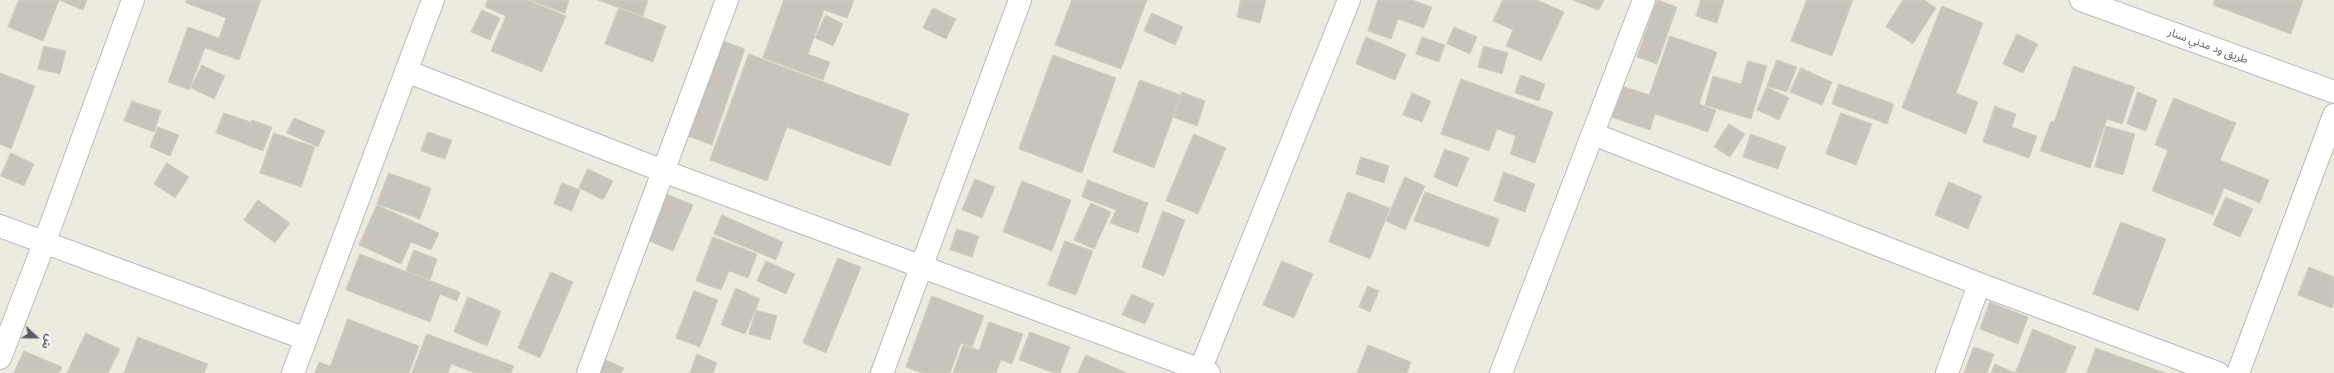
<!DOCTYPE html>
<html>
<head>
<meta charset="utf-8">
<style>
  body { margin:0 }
  #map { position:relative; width:2334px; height:373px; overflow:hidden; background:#edebdf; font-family:Raleway,"Noto Sans Arabic",sans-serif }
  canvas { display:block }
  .north { position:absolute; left:16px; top:317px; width:40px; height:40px; -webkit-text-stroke:3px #fff; paint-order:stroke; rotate:112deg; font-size:11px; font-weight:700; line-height:16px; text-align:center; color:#585c62 }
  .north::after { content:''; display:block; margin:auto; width:14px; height:18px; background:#585c62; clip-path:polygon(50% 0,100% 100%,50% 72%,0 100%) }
</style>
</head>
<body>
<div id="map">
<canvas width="2334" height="373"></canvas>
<div class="north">ش</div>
</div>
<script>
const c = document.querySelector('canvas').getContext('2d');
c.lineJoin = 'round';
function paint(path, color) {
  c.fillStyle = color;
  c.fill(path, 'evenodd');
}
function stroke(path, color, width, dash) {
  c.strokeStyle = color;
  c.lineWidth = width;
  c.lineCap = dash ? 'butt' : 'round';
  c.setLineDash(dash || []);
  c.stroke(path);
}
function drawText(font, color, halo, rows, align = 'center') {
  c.font = font + ' Raleway,"Noto Sans Arabic",sans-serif';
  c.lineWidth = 3.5;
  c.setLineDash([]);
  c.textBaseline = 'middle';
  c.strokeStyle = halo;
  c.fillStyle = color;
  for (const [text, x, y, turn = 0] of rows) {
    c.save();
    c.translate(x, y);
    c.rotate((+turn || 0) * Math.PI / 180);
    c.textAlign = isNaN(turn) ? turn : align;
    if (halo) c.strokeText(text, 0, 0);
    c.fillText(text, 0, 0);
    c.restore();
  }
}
const building = new Path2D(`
  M19,0H87L83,10L59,0L43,41L8,27Z
  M187,0H261L239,60L205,48L189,90L168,82L188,27L219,38L226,18L186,3Z
  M488,0H527L566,16L542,72L491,51L506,16L485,7Z
  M530,0H569L565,13Z
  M598,0H648L643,16Z
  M784,0H854L847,18L824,10L808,54L830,62L823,80L763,58Z
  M1072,0H1147L1121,69L1055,45Z
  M1241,0H1266L1260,23L1237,17Z
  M1378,0H1412L1432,7L1424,28L1398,19L1391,39L1368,31Z
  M1503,0H1537L1564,12L1541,61L1506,46L1513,30L1493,21Z
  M1573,0H1604L1599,10Z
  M1657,0L1677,7L1657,64L1637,57Z
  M1701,0H1724L1717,23L1696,16Z
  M1807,0H1853L1832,56L1791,41Z
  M1903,0H1924L1936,8L1913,44L1886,27Z
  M2215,0H2303L2291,34L2213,5Z
  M1942,6L1983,23L1956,93L1978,102L1966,134L1902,108Z
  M619,8L666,26L653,62L605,44Z
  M933,8L956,19L946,39L923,28Z
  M482,10L500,18L490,40L471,32Z
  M1152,13L1183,27L1175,45L1144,31Z
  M826,15L843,24L833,46L815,38Z
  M1454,27L1477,37L1470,54L1447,44Z
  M2017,34L2038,44L2023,73L2003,64Z
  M1670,36L1717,52L1699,104L1716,110L1708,132L1655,114L1650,130L1611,117L1622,86L1649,95Z
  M1366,37L1406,54L1395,80L1356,64Z
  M1422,37L1445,45L1439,62L1416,54Z
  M721,40L745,49L712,145L688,136Z
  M44,46L66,51L60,74L38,69Z
  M1484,46L1508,53L1502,74L1478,67Z
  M749,54L909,114L890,166L787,127L767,181L710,160Z
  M1053,55L1116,78L1082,173L1019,149Z
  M1777,60L1797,67L1787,92L1767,86Z
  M1748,61L1767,66L1751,119L1705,105L1713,76L1741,84Z
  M202,65L225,76L214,99L191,88Z
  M2074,66L2135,87L2122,124L2107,119L2090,168L2040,151L2051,121L2054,122Z
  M1801,68L1832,82L1822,105L1790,92Z
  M0,73L35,86L11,149L0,144Z
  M1521,75L1545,84L1539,101L1515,93Z
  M1461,79L1553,112L1535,163L1510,154L1516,136L1497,129L1489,151L1441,134Z
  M1140,80L1181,95L1154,168L1113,152Z
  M1839,84L1894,104L1887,124L1832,104Z
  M1767,87L1789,98L1779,120L1757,110Z
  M1182,92L1205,101L1197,126L1173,117Z
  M2138,92L2157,100L2146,131L2127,124Z
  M1412,93L1431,101L1422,122L1403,115Z
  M2174,98L2236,123L2220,160L2269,180L2260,203L2224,188L2213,215L2152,191L2168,150L2155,145Z
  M132,101L161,111L154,132L124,121Z
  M1995,106L2016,114L2012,127L2037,136L2029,158L1983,142Z
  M224,113L251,122L252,120L272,127L263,151L216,133Z
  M1841,113L1872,124L1856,165L1826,154Z
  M294,118L325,131L318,147L287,133Z
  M1729,124L1745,134L1730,157L1714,147Z
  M2106,126L2135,134L2123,175L2095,167Z
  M158,127L179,135L170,156L150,147Z
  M428,132L452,140L445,159L421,151Z
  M274,133L315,147L301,187L260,173Z
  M1194,134L1226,148L1198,214L1166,201Z
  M1751,134L1786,147L1778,169L1743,157Z
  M1445,149L1469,158L1457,187L1434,177Z
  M11,153L34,164L24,186L1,176Z
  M1361,157L1389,166L1384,183L1356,174Z
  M167,163L189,177L175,198L154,184Z
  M588,169L613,181L603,200L579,188Z
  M1504,172L1535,184L1525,212L1494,201Z
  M389,173L431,188L420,219L377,204Z
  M1405,177L1425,186L1405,230L1386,221Z
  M975,179L995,187L982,218L962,210Z
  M1088,180L1148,203L1138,233L1110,223L1116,210L1082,197Z
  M1022,181L1071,200L1052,251L1003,232Z
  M1949,182L1982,196L1968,229L1935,215Z
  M562,183L580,190L572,211L554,204Z
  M659,191L693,205L673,251L640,237Z
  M1348,192L1390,208L1370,259L1329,242Z
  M1425,192L1499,219L1489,247L1414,221Z
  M2226,197L2253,209L2240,237L2213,225Z
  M258,200L290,223L275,243L244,220Z
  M1091,203L1111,212L1094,249L1074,240Z
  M377,205L439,233L431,250L411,242L401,264L359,245Z
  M1163,211L1185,220L1164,276L1142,267Z
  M722,215L783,242L776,260L714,234Z
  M2121,222L2166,239L2138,311L2093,294Z
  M957,229L979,236L972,257L950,250Z
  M713,237L757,254L748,278L729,271L721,290L696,281Z
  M1065,241L1093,251L1076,295L1048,285Z
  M414,250L437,259L430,280L406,271Z
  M360,254L460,292L457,301L440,294L430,322L346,290Z
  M838,258L861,267L826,353L803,343Z
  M766,261L795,274L786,294L757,281Z
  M1282,261L1313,274L1294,318L1263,305Z
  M2309,267L2334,277V302L2332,308L2298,295Z
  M551,272L573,282L540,358L518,348Z
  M1368,286L1379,291L1370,312L1359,307Z
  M736,288L760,299L745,334L721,325Z
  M694,291L718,300L700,347L676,338Z
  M1132,294L1154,304L1145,324L1122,315Z
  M932,296L984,316L972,347L961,343L950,373H922L906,367Z
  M468,297L501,311L487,346L454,332Z
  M1990,302L2028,317L2018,344L1980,329Z
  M756,310L777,316L770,340L749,334Z
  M348,319L419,346L409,373H315L319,362L330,366Z
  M989,322L1023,334L1012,364L1001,360L996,373H953L963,345L979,350Z
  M2033,329L2076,347L2065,373H1991L1995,364L2015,373Z
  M1030,332L1070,347L1060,373H1054L1019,360Z
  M86,333L120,349L108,373H67Z
  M427,334L514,366L511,373H475L451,364L448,373H412Z
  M138,337L208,364L204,373H124Z
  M1368,345L1411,362L1407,373H1357Z
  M1974,347L1994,354L1987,373H1964Z
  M2096,348L2165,373H2087Z
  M24,351L62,367L59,373H14Z
  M697,354L717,363L713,373H690Z
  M1086,355L1127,373H1078Z
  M599,357L624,368L621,373H592Z`);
const street = new Path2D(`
  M2081,0L2334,92
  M406,71L663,171L1209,373
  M1593,134L1979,284L2218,373
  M0,226L306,339
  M0,358L45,241L133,0
  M293,373L433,0
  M588,373L727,0
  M882,373L1020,0
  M1199,373L1349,0
  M1501,373L1644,0
  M1947,373L1979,284
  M2238,373L2334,115`);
const streetNames = [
  ["طريق ود مدني سنار",2208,46,20]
];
paint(building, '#c8c4bc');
stroke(building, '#d2cdbd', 1);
stroke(street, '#b8bac0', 24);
stroke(street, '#fff', 22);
drawText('11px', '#585c62', '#fff', streetNames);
</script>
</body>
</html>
